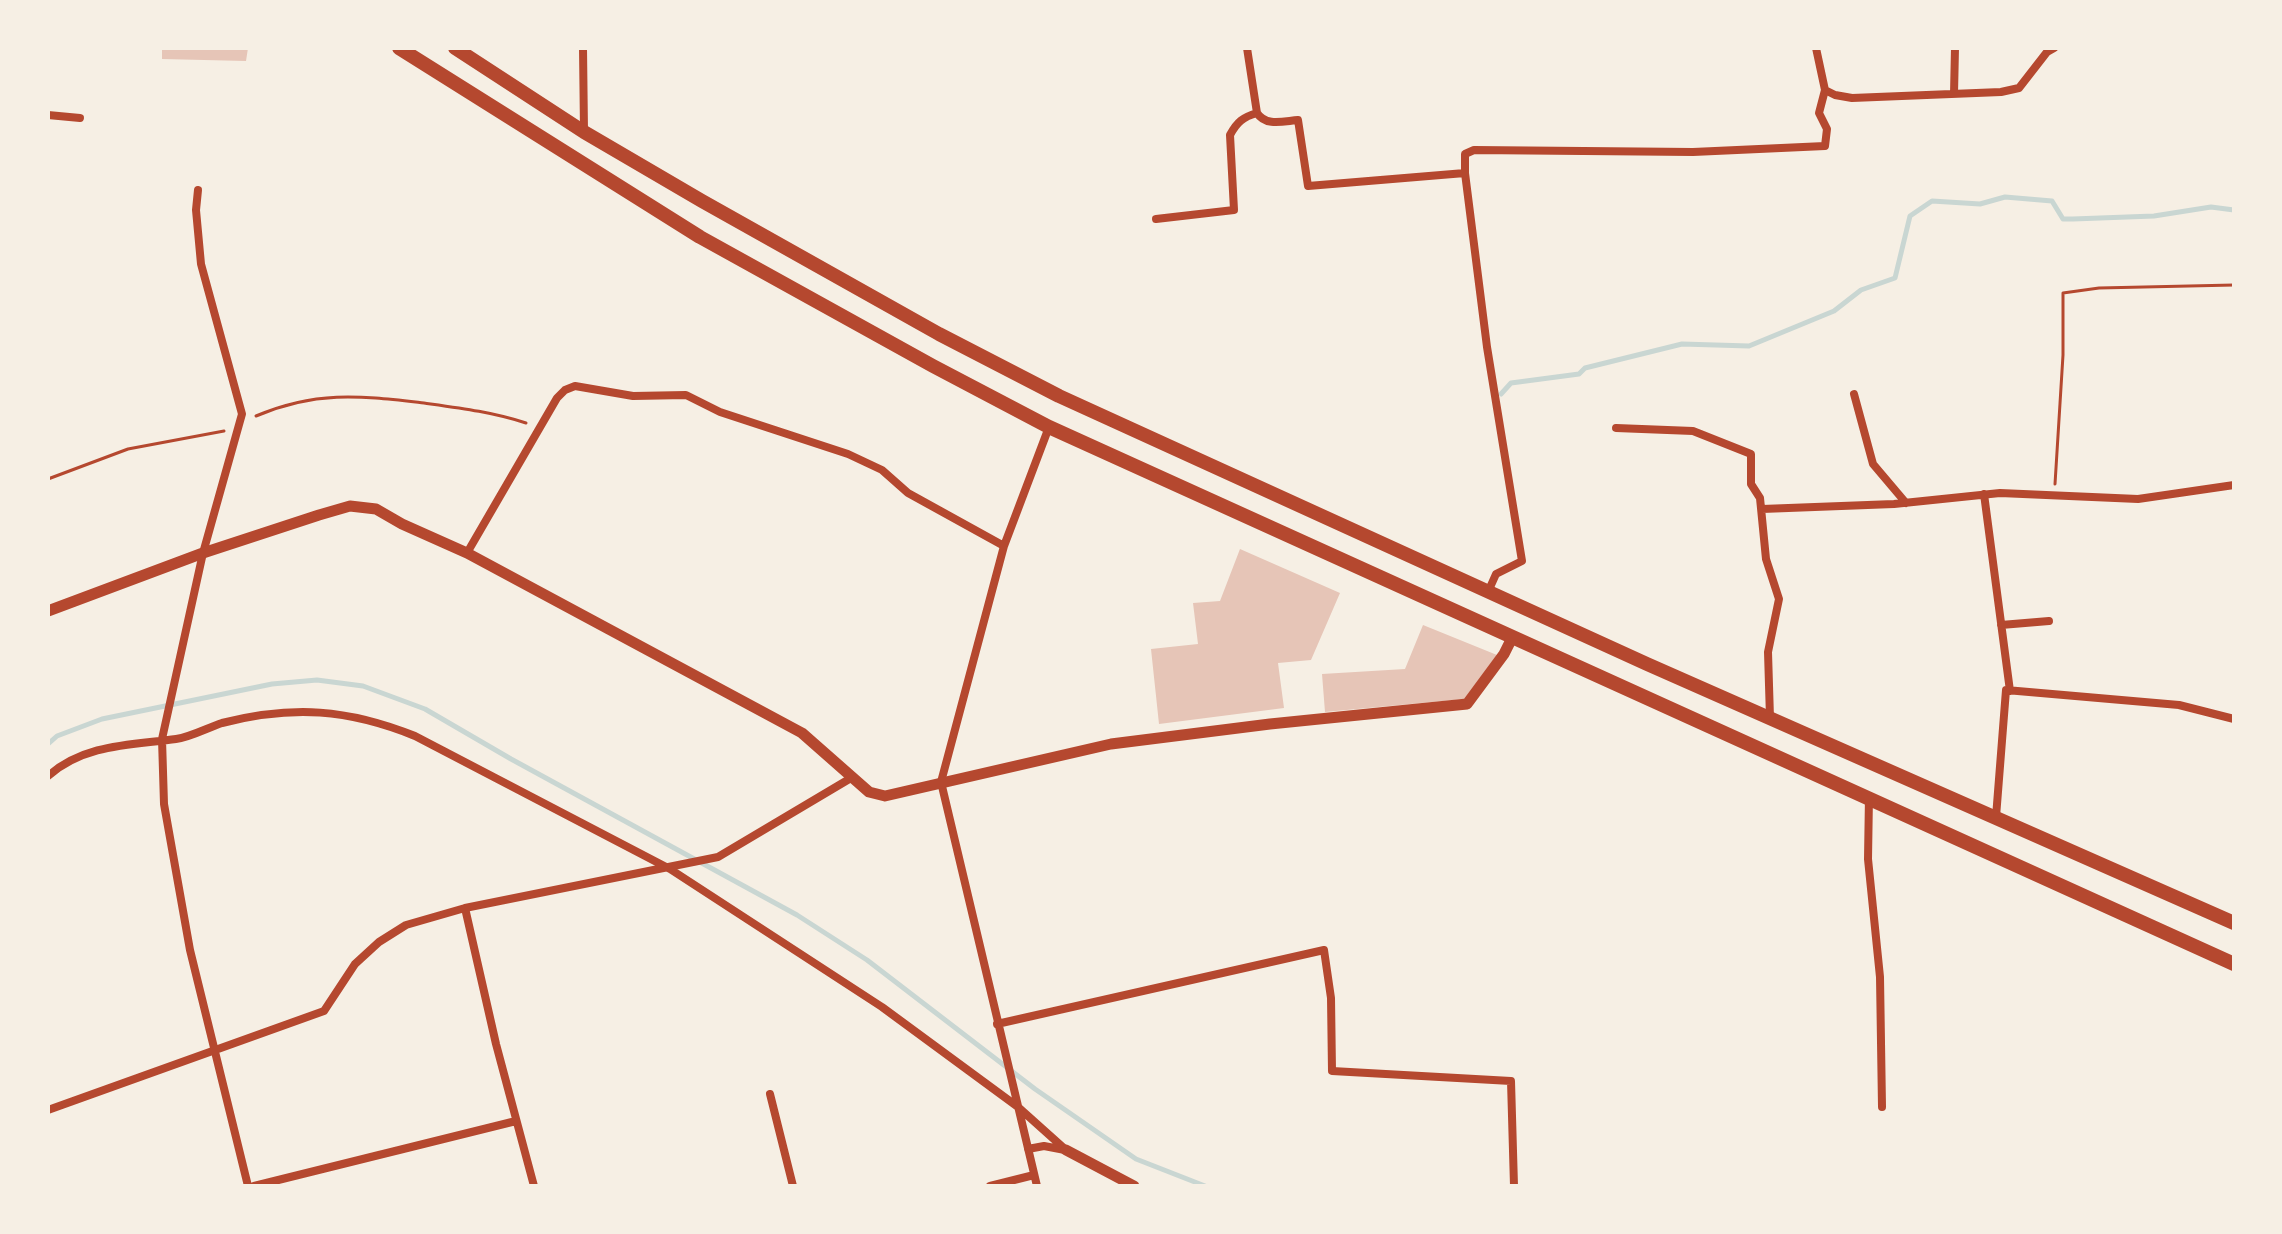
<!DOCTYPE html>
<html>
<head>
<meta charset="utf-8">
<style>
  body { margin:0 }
  #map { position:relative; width:2282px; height:1234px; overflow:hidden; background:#f6efe4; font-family:"Asap Condensed",sans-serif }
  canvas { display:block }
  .frame { position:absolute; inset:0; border:50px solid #f6efe4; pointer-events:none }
</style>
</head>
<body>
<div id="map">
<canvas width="2282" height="1234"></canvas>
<div class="frame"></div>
</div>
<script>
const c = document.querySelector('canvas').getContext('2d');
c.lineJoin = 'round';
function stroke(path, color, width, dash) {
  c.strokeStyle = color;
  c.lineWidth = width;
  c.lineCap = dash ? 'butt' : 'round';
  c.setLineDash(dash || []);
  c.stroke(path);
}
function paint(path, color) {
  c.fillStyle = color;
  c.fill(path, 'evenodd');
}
const stream = new Path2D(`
  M1501,394L1511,383L1579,374L1585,368L1682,344L1749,346L1834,311L1861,290L1895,278L1910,216L1932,201L1980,204L2005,197L2052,201L2063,219H2073L2154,216L2211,207L2234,210
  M48,744L57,736L102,719L272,684L317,680L363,686L425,709L511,759L797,915L867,960L1035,1089L1136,1159L1205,1186`);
const building = new Path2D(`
  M162,48H248L246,61L162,59Z
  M1240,549L1340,593L1311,660L1278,663L1284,708L1159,724L1151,649L1198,644L1193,603L1220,601Z
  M1423,625L1497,655L1464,699L1325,712L1322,674L1405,669Z`);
const path = new Path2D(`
  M256,416C317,390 361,396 424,403C460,408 492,412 526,423
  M48,479L128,449L224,431
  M2055,484L2063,355V293L2099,288L2234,285`);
const minor = new Path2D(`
  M583,48L584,131
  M1247,48L1257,113C1266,127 1284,121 1298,120L1308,186L1465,173
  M1816,48L1825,90L1835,95L1852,98L2001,92L2019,88L2047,52L2054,48
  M1954,94L1955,48
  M48,115L80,118
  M198,190L196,210L201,264L242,414L203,553L162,739L164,804L190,950L248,1186
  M1156,219L1234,210L1230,135C1237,122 1243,117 1257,113
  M1854,394L1873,464L1906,503
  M1616,428L1693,431L1751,454V484L1760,498L1766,559L1779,599L1768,652L1770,718
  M1984,494L2010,691
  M1762,509L1894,504L2000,493L2138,499L2234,485
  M467,553L557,398L565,390L575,386L633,396L686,395L720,412L848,454L882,470L908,493L1004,546
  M1488,592L1496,574L1522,561L1487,347L1465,173V154L1474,150L1693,152L1825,146L1827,129L1819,113L1825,90
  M2001,625L2049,621
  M48,776C84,744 131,745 176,739C191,737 207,728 222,723C293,705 348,709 415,736L670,869L882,1007L1018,1107L1066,1150
  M1869,796L1868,859L1880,977L1882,1107
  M1996,817L2006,690L2179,705L2234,719
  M465,908L496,1044L534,1186
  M997,1024L1324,950L1331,998L1332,1071L1511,1081L1514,1186
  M770,1094L793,1186
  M48,1110L324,1011L355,964L379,942L406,925L465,908L718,857L851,778
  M1028,1149L1044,1146L1065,1150
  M254,1186L516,1121
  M990,1186L1034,1175
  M1037,1186L941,782L1004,546L1049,427`);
const tertiary = new Path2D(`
  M48,611L203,553L319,515L350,506L376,509L402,524L467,553L802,733L869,792L885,796L1111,744L1270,724L1467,704L1504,654L1512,638
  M1066,1150L1134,1186`);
const trunk = new Path2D(`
  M399,48L700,237L933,366L1049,427L2234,964
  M455,48L584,132L702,201L939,334L1059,396L1647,664L2234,923`);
stroke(stream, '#c9d6d2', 5);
paint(building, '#e6c5b7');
stroke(path, '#b5482f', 3);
stroke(minor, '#b5482f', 8);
stroke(tertiary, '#b5482f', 11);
stroke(trunk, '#b5482f', 14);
</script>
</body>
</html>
